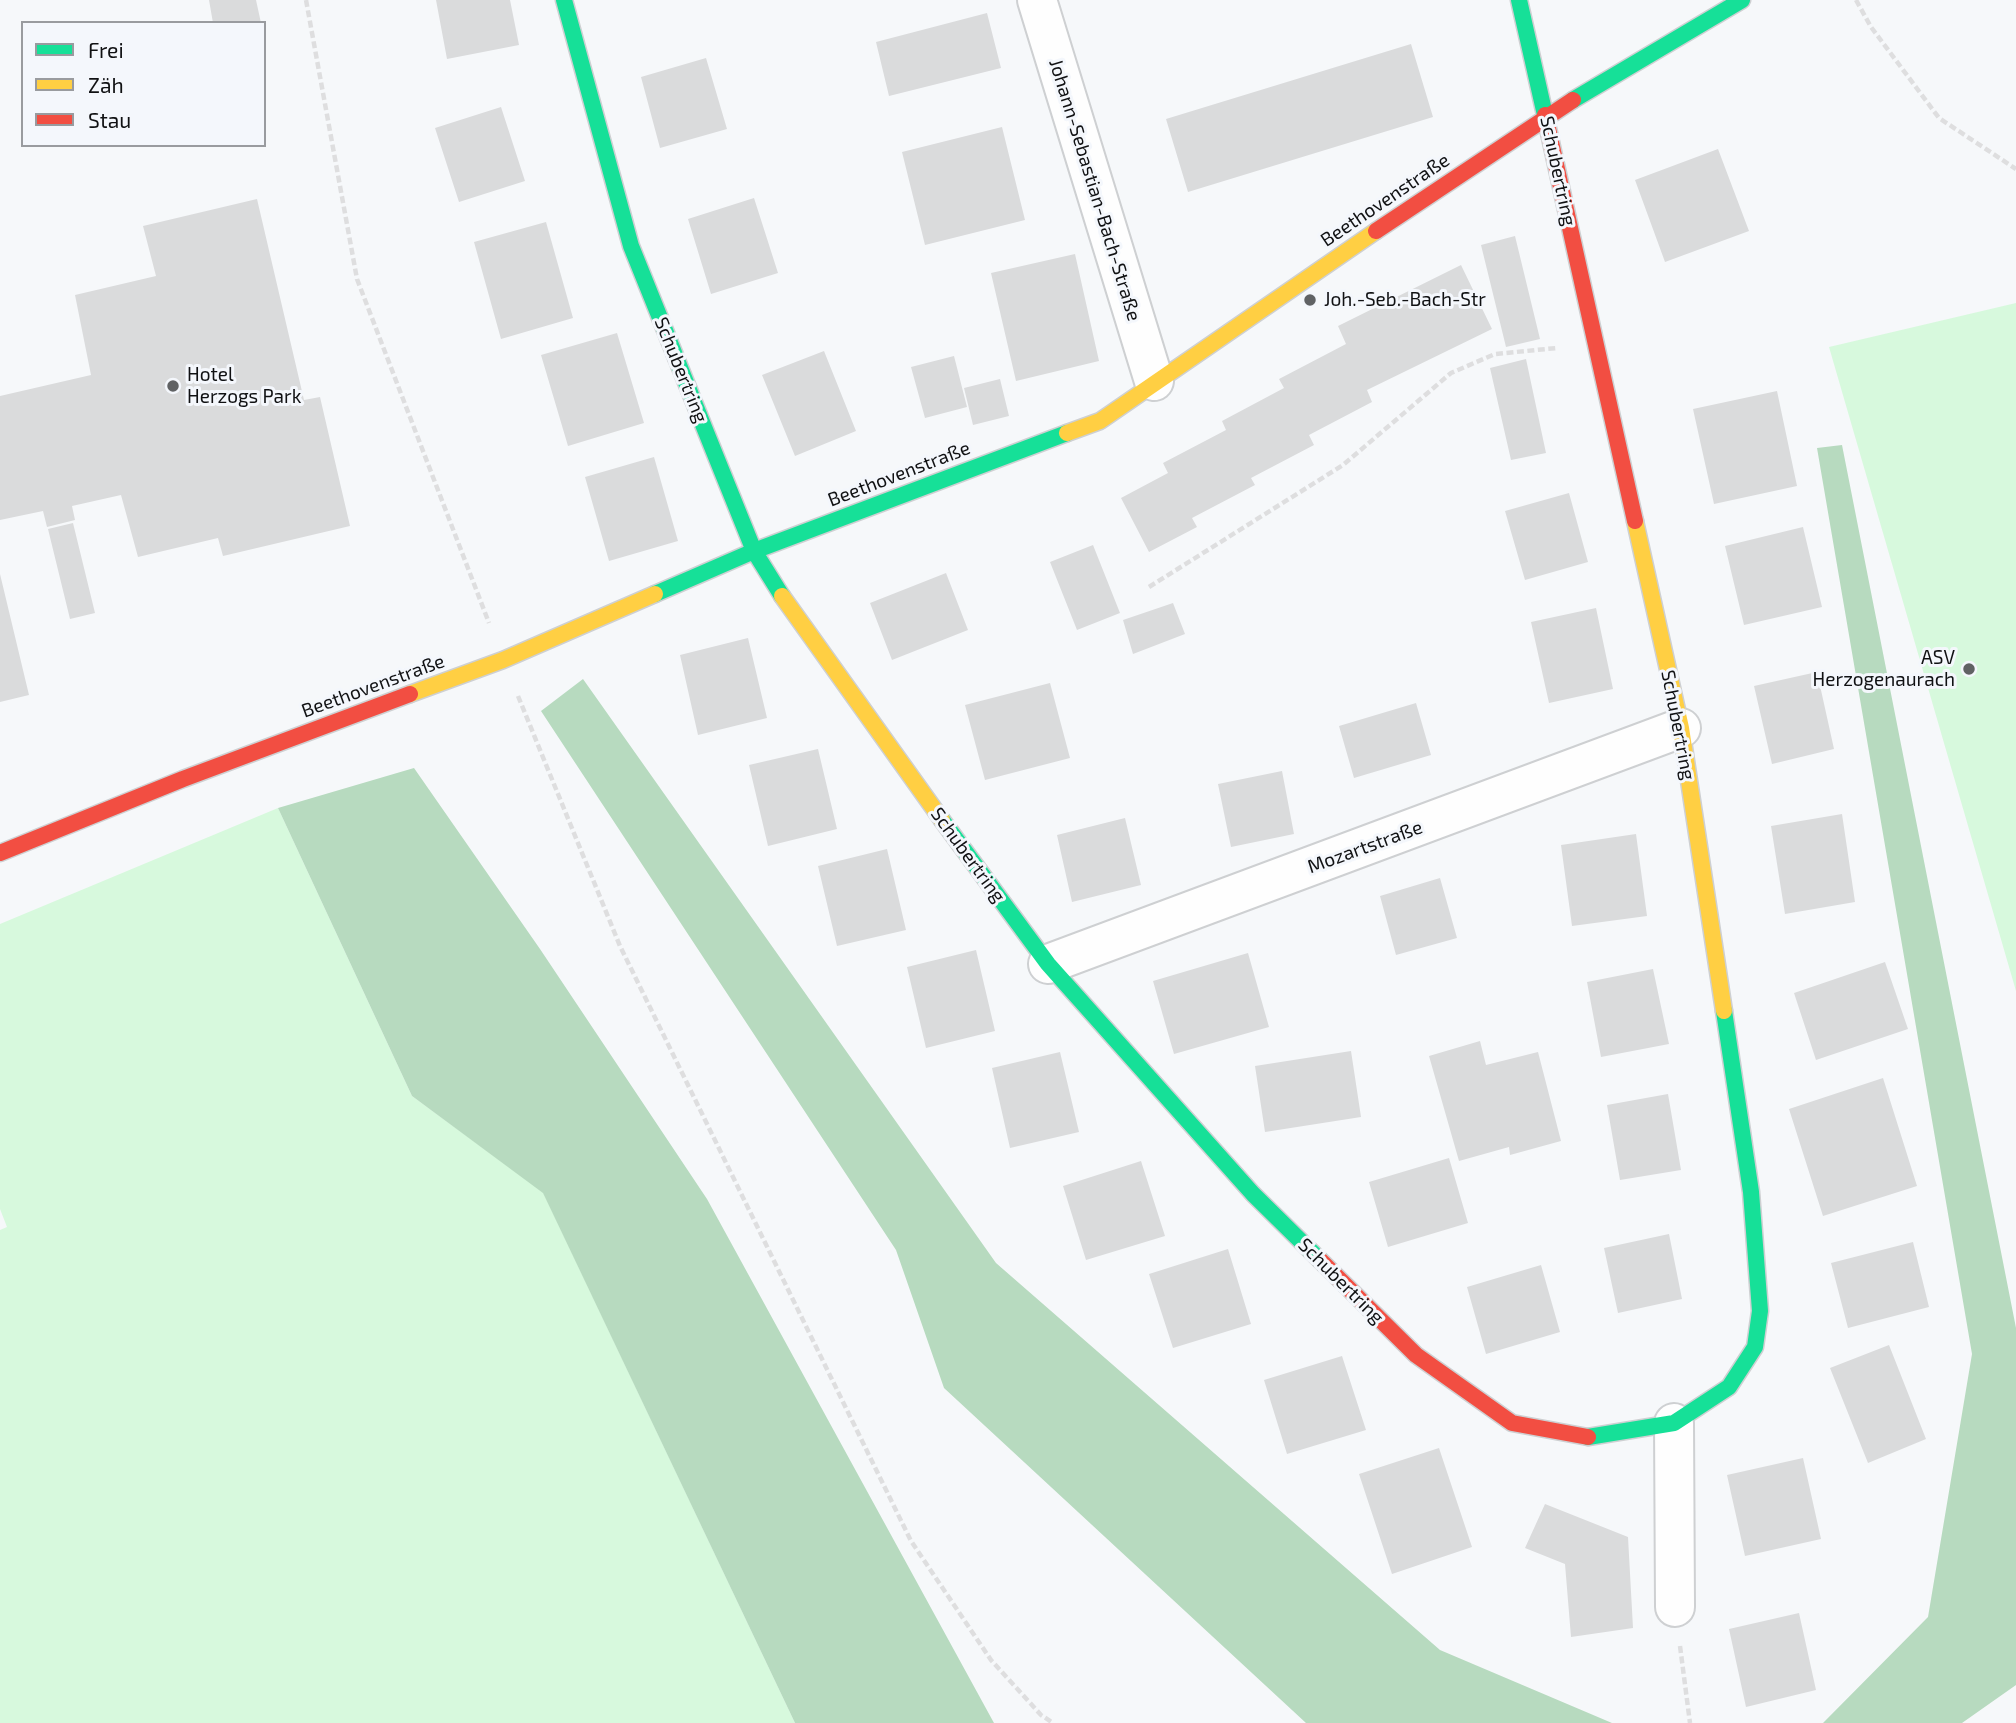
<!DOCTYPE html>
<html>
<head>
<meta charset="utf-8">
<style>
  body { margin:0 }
  #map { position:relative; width:2016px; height:1723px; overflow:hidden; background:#f6f8fa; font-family:"Exo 2",sans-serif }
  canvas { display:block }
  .legend { position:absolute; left:21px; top:21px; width:245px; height:126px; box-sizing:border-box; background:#f4f7fc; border:2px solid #999b9f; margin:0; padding:9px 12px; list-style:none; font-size:21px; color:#101113 }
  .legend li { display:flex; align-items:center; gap:14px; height:35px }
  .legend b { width:35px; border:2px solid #999b9f }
</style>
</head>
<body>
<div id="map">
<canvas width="2016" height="1723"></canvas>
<ul class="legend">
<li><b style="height:9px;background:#16e098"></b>Frei</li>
<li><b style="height:9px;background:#ffcf43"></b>Zäh</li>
<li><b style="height:9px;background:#f24e42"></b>Stau</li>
</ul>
</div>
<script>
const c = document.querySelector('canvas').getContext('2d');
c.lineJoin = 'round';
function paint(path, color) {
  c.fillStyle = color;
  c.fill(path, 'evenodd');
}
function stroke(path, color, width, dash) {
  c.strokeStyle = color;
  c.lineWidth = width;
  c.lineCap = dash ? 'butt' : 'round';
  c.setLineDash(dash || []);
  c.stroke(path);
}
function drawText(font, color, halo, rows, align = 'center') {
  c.font = font + ' "Exo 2",sans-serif';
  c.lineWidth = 6;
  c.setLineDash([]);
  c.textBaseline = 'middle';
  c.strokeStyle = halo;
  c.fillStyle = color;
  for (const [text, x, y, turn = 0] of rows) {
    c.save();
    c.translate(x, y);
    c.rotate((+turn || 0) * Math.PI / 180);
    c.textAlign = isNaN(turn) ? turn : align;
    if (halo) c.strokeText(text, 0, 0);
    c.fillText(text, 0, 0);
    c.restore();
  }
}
const green = new Path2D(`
  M2016,303V991L1829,347Z
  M278,808L412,1096L543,1192L795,1723H0V1230L7,1227L0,1209V924Z`);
const forest = new Path2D(`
  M1842,445L2016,1328V1685L1962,1723H1823L1928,1617L1972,1354L1817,448Z
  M583,679L996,1263L1440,1650L1612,1723H1306L944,1388L896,1250L541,711Z
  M414,768L540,949L707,1199L994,1723H795L543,1193L412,1096L278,808Z`);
const building = new Path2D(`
  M209,0H256L261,23H213Z
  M436,0H510L519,45L447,59Z
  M987,13L1001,68L889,96L876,42Z
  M1411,44L1433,117L1188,192L1166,119Z
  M706,58L727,129L660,148L641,77Z
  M501,107L525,181L459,202L435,128Z
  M1002,127L1025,220L925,245L902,152Z
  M1718,149L1749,231L1665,262L1635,180Z
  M754,198L778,273L711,294L688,219Z
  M257,199L304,400L320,397L350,526L223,556L218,538L138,557L121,495L72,506L75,520L47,527L43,511L0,520V396L91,375L75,295L156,276L143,226Z
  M546,222L573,318L501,339L474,242Z
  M1515,236L1540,339L1506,347L1481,245Z
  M1075,254L1099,361L1016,381L991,273Z
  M1461,265L1492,329L1367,390L1372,402L1309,435L1314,445L1251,478L1255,485L1192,518L1197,527L1149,552L1121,498L1168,473L1163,463L1226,430L1222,421L1284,388L1279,379L1346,344L1338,326Z
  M617,333L644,423L568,446L541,355Z
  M824,351L856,431L795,456L762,375Z
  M954,356L967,407L925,418L911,367Z
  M1526,359L1546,453L1511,460L1490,368Z
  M1000,379L1009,416L973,425L964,388Z
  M1777,391L1797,486L1714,504L1693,409Z
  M654,457L678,541L609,561L585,477Z
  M1569,493L1588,562L1525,580L1505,511Z
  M73,523L95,613L70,619L48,529Z
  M1803,527L1822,607L1744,625L1725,546Z
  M1093,545L1120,613L1077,630L1050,562Z
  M946,573L968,630L892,660L870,603Z
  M0,574L29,695L0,702Z
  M1173,603L1185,634L1133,654L1123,620Z
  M1596,608L1613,689L1549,703L1531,622Z
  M748,638L767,718L698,735L680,655Z
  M1817,672L1834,749L1772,764L1754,686Z
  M1050,683L1070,758L985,780L965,705Z
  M1416,703L1431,755L1354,778L1339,726Z
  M818,749L837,829L768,846L749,765Z
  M1282,771L1294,834L1231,847L1218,784Z
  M1842,814L1855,902L1785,914L1771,826Z
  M1125,818L1141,885L1072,902L1057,835Z
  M1636,834L1647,916L1572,926L1561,845Z
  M887,849L906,930L837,946L818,866Z
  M1440,878L1457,938L1396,955L1380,896Z
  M976,950L995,1031L926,1048L907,967Z
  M1248,953L1269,1027L1174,1054L1153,981Z
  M1885,962L1908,1029L1816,1060L1794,993Z
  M1653,969L1669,1044L1601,1057L1587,982Z
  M1480,1041L1486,1065L1538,1052L1561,1141L1510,1155L1509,1147L1459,1161L1429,1056Z
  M1351,1051L1361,1117L1265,1132L1255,1066Z
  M1060,1052L1079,1132L1010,1148L992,1068Z
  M1883,1078L1917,1186L1823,1216L1789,1109Z
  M1668,1094L1681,1170L1620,1180L1607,1105Z
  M1449,1158L1468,1223L1388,1247L1369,1182Z
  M1141,1161L1165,1236L1086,1260L1063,1186Z
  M1669,1234L1682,1299L1618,1313L1604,1248Z
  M1913,1242L1929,1307L1848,1328L1831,1263Z
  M1228,1249L1251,1324L1173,1348L1149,1274Z
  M1541,1265L1560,1332L1486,1354L1467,1287Z
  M1889,1345L1926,1439L1868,1463L1830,1368Z
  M1342,1356L1366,1430L1287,1454L1264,1380Z
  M1439,1448L1472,1547L1392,1574L1359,1474Z
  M1803,1458L1821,1539L1745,1556L1727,1475Z
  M1545,1504L1628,1537L1633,1628L1571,1637L1565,1564L1525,1548Z
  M1799,1613L1816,1690L1746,1707L1729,1629Z`);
const path = new Path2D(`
  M306,0L357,279L489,623
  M1856,0L1871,27L1939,118L2016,169
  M1149,587L1343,465L1451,373L1495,354L1557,348
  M518,696L620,946L911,1541L991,1660L1041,1715L1053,1723
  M1680,1646L1690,1723`);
const street = new Path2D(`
  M1037,0L1154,381
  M1048,964L1681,728
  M1674,1423L1675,1607`);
const fast = new Path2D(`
  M564,0L631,246L754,551L782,596
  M1519,0L1545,115
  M1573,100L1742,0
  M655,594L754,551L1067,433
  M942,820L1048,964L1253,1194L1320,1260
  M1588,1437L1674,1423L1729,1387L1755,1347L1760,1311L1751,1192L1724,1011`);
const slow = new Path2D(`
  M1067,433L1100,421L1376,231
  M1635,521L1681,728L1724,1011
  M782,596L942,820
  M410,694L503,660L655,594`);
const jam = new Path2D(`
  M1545,115L1635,521
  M1376,231L1573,100
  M0,853L183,779L410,694
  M1320,1260L1416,1355L1512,1423L1588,1437`);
const markers = [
  [1310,300,7,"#606264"],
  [173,386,7,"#606264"],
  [1969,669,7,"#606264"]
];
const streetNames = [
  ["Schubertring",1558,171,78],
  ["Johann-Sebastian-Bach-Straße",1095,190,73],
  ["Beethovenstraße",1385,200,-34],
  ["Schubertring",681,370,68],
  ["Beethovenstraße",899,474,-21],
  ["Beethovenstraße",373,686,-20],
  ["Schubertring",1678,725,79],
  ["Mozartstraße",1365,847,-20],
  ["Schubertring",968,855,54],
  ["Schubertring",1341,1281,45]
];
const poiNames = [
  ["Joh.-Seb.-Bach-Str",1324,300],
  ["Hotel",187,375],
  ["Herzogs Park",187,397],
  ["ASV",1955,658,"right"],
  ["Herzogenaurach",1955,680,"right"]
];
paint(green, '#d7f9dd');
paint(forest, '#b7dabf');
paint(building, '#dadbdc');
stroke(street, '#ced0d2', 42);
stroke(fast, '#ced0d2', 19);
stroke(slow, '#ced0d2', 19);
stroke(jam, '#ced0d2', 19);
stroke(path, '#dededf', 4.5, [7, 3.5]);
stroke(street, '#fefefe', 38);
stroke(fast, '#16e098', 16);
stroke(slow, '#ffcf43', 16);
stroke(jam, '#f24e42', 16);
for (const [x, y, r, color] of markers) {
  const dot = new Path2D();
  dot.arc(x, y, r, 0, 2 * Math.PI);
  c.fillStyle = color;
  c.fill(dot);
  stroke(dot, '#f4f7fc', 2.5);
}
drawText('19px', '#101113', '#f4f7fc', streetNames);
drawText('19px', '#101113', '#f4f7fc', poiNames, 'left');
</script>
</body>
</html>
